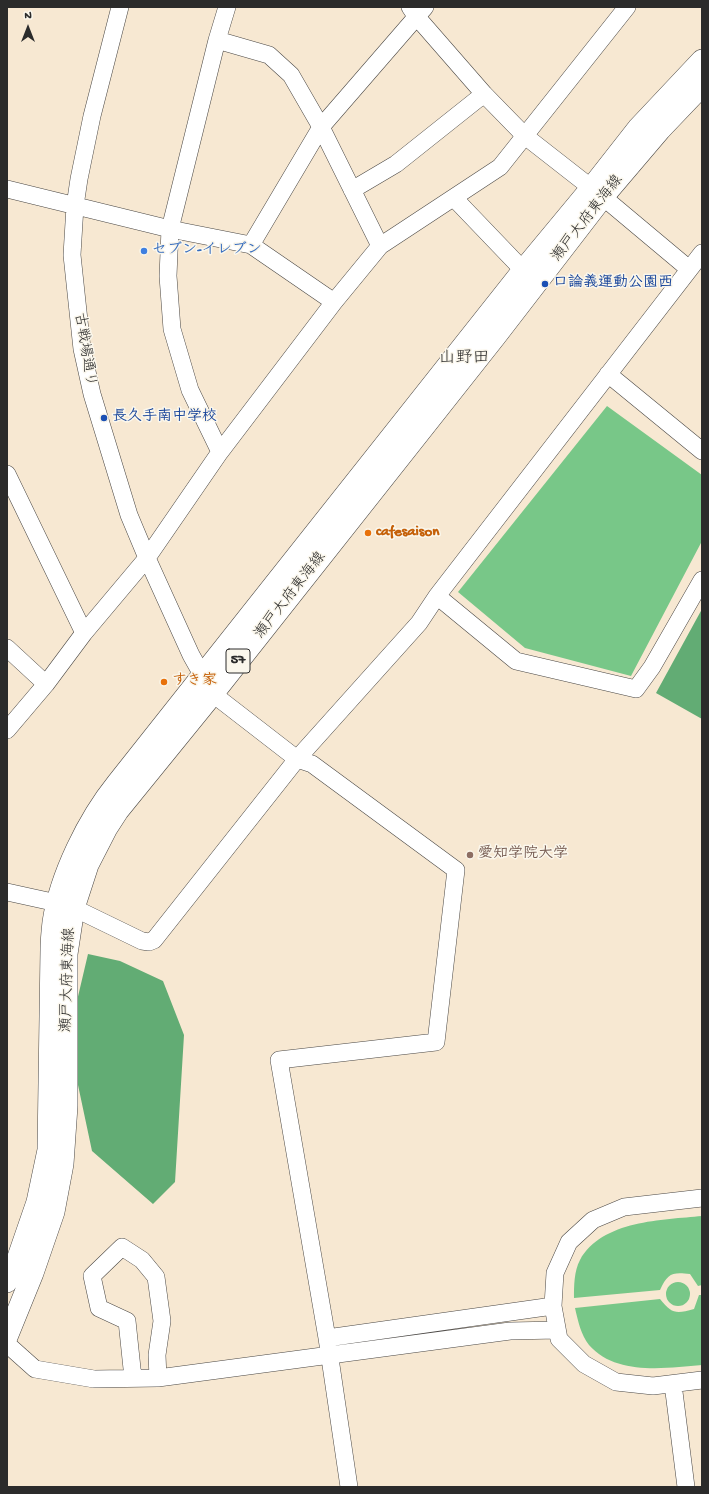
<!DOCTYPE html>
<html>
<head>
<meta charset="utf-8">
<style>
  body { margin:0 }
  #map { position:relative; width:709px; height:1494px; overflow:hidden; background:#f7e8d2; font-family:"Gochi Hand",sans-serif }
  canvas { display:block }
  .frame { position:absolute; inset:0; border:8px solid #2b2b2b; pointer-events:none }
  .north { position:absolute; left:8px; top:8px; width:40px; height:40px; -webkit-text-stroke:3px #fbf7ec; paint-order:stroke; rotate:0deg; font-size:11px; font-weight:700; line-height:16px; text-align:center; color:#2b2b2b }
  .north::after { content:''; display:block; margin:auto; width:14px; height:18px; background:#2b2b2b; clip-path:polygon(50% 0,100% 100%,50% 72%,0 100%) }
</style>
</head>
<body>
<div id="map">
<canvas width="709" height="1494"></canvas>
<div class="frame"></div>
<div class="north">N</div>
</div>
<script>
const c = document.querySelector('canvas').getContext('2d');
c.lineJoin = 'round';
function paint(path, color) {
  c.fillStyle = color;
  c.fill(path, 'evenodd');
}
function stroke(path, color, width, dash) {
  c.strokeStyle = color;
  c.lineWidth = width;
  c.lineCap = dash ? 'butt' : 'round';
  c.setLineDash(dash || []);
  c.stroke(path);
}
function drawText(font, color, halo, rows, align = 'center') {
  c.font = font + ' "Gochi Hand","Klee One",sans-serif';
  c.lineWidth = 3;
  c.setLineDash([]);
  c.textBaseline = 'middle';
  c.strokeStyle = halo;
  c.fillStyle = color;
  for (const [text, x, y, turn = 0] of rows) {
    c.save();
    c.translate(x, y);
    c.rotate((+turn || 0) * Math.PI / 180);
    c.textAlign = isNaN(turn) ? turn : align;
    if (halo) c.strokeText(text, 0, 0);
    c.fillText(text, 0, 0);
    c.restore();
  }
}
const green = new Path2D(`
  M607,406L702,475V541L631,676L525,648L458,592Z
  M702,1216V1285L698,1286L690,1274C672,1272 668,1273 660,1290L574,1298C574,1286 574,1271 580,1260C602,1220 663,1220 702,1216Z
  M666 1294a12 12 0 1 1 24 0a12 12 0 1 1-24 0Z
  M699,1295H702V1365C666,1368 616,1376 589,1345C581,1335 578,1321 575,1308L660,1299C672,1314 676,1314 694,1309Z`);
const forest = new Path2D(`
  M702,609V719L656,693Z
  M88,954L120,961L163,981L184,1035L175,1182L153,1204L92,1151L78,1085L76,1005Z`);
const minor = new Path2D(`
  M120,7L92,116L79,179L75,206L72,255L82,349L92,394L129,515L147,558L191,655L213,694L297,759L312,764L456,870L436,1042L279,1060L327,1338L349,1487
  M410,7L416,16L484,94L525,136L603,197L689,269
  M217,40L269,55L291,75L321,127L380,246
  M7,189L170,229L251,245L334,302
  M352,190L396,164L484,94
  M454,198L523,270
  M251,245L321,127L425,7
  M608,374L702,451
  M220,452L190,390L172,329L168,276L170,229L217,40L227,7
  M7,474L84,633
  M437,596L516,661L636,689L652,667L702,580
  M7,648L46,684
  M7,730L46,684L84,633L147,558L220,452L334,302L380,246L500,167L627,7
  M7,892L57,903
  M74,908L142,941L149,942L154,940L297,759L419,623L437,596L702,253
  M702,1198L624,1207L593,1220L569,1242L555,1273L553,1306L559,1339L584,1364L616,1382L653,1386L702,1380
  M327,1338L553,1306
  M7,1344L35,1369L94,1379L158,1378L510,1331L557,1330
  M133,1378L127,1321L99,1308L92,1276L122,1247L142,1260L156,1277L162,1321L157,1355L158,1378
  M673,1384L686,1487`);
const major = new Path2D(`
  M7,1282L17,1260L37,1202L48,1150L51,950C51,940 52,931 53,922C60,875 88,819 117,783L523,270L591,188L638,128L702,60
  M7,1337L33,1273L54,1212L63,1164L67,1106V954L74,908L88,865L107,828L118,811L213,694L496,336L603,197L660,130L702,86`);
const markers = [
  [144,251,4,"#3f7fe0"],
  [545,284,4,"#1a4fb4"],
  [104,418,4,"#1a4fb4"],
  [368,533,4,"#e8710a"],
  [164,682,4,"#e8710a"],
  [470,855,4,"#8d6e63"]
];
const shields = [
  [238,661,24]
];
const shieldNames = [
  ["57",238,661]
];
const streetNames = [
  ["瀬戸大府東海線",588,219,-52],
  ["古戦場通り",84,350,81],
  ["瀬戸大府東海線",291,596,-52],
  ["瀬戸大府東海線",69,980,-88]
];
const shopNames = [
  ["セブン-イレブン",152,251]
];
const transitNames = [
  ["口論義運動公園西",553,284],
  ["長久手南中学校",112,418]
];
const foodNames = [
  ["cafesaison",376,533],
  ["すき家",172,682]
];
const educationNames = [
  ["愛知学院大学",478,855]
];
const quarterNames = [
  ["山野田",464,359]
];
paint(green, '#78c788');
paint(forest, '#62ac74');
stroke(minor, '#4a4744', 18);
stroke(major, '#4a4744', 22);
stroke(minor, '#fff', 17);
stroke(major, '#fff', 21);
for (const [x, y, r, color] of markers) {
  const dot = new Path2D();
  dot.arc(x, y, r, 0, 2 * Math.PI);
  c.fillStyle = color;
  c.fill(dot);
  stroke(dot, '#fbf7ec', 1.5);
}
for (const [x, y, w] of shields) {
  const box = new Path2D();
  box.roundRect(x - w / 2, y - 12, w, 24, 3);
  c.fillStyle = '#fbf7ec';
  c.fill(box);
  stroke(box, '#2b2b2b', 1);
}
drawText('bold 14px', '#2b2b2b', null, shieldNames);
drawText('15px', '#2b2b2b', '#fbf7ec', streetNames);
drawText('bold 15px', '#366cbe', '#fbf7ec', shopNames, 'left');
drawText('bold 15px', '#164399', '#fbf7ec', transitNames, 'left');
drawText('bold 15px', '#c56008', '#fbf7ec', foodNames, 'left');
drawText('bold 15px', '#785e54', '#fbf7ec', educationNames, 'left');
drawText('17px', '#2b2b2b', '#fbf7ec', quarterNames);
</script>
</body>
</html>
